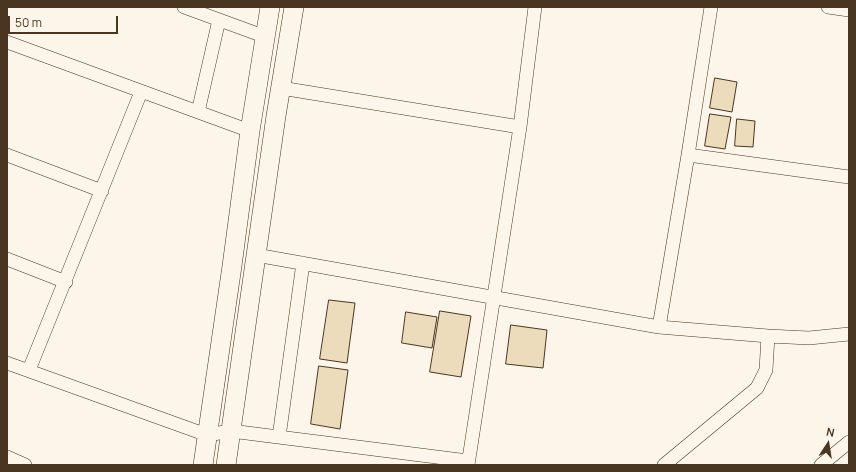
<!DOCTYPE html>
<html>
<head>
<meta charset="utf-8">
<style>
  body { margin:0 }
  #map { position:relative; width:856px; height:472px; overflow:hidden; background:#fbf6e9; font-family:Manrope,sans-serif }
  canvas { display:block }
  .frame { position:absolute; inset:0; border:8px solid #4a3520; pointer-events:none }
  .north { position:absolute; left:808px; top:424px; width:40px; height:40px; -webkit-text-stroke:3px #fbf6e9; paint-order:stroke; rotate:12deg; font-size:11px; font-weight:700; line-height:16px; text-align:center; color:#4a3520 }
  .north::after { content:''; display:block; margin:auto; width:14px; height:18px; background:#4a3520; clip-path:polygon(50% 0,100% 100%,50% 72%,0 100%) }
  .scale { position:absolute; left:8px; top:16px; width:110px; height:18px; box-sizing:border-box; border:2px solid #4a3520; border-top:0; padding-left:5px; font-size:12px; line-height:14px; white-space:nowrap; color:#4a3520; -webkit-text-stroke:3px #fbf6e9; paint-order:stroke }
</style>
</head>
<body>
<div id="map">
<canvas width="856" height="472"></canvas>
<div class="frame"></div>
<div class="north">N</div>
<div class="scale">50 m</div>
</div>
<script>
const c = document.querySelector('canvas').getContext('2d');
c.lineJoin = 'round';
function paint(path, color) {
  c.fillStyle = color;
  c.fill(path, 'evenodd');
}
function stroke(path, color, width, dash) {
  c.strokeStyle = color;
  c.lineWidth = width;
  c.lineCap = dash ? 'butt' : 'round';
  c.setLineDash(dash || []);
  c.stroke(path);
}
const building = new Path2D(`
  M715,78L737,82L732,112L710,108Z
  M710,114L731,117L725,149L705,146Z
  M737,119L755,121L753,147L735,146Z
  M329,300L355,303L347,363L320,359Z
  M440,311L471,316L461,377L430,372Z
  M406,312L437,317L432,348L402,343Z
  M511,325L547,330L543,368L506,364Z
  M319,366L348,370L340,429L311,424Z`);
const street = new Path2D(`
  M184,7L266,37
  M828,7L849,10
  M7,42L250,131
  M281,88L520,127
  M198,112L219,20
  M7,155L102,191
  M688,155L849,177
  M256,255L659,327L768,336L809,338L849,334
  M7,259L66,282
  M659,327L688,155L711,7
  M7,363L207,435L231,431L468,461
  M29,370L141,92
  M279,437L303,263
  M7,457L25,465
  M468,465L520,127L535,7
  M664,465L757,388L766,370L768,336
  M821,465L849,442`);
const secondary = new Path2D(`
  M203,465L232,266L250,131L270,7
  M226,465L276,116L294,7`);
paint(building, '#ecdcbc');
stroke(building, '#4a3520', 1);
stroke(street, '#4a3520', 14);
stroke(secondary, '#4a3520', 20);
stroke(street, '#fbf6e9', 13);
stroke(secondary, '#fbf6e9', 19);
</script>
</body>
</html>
